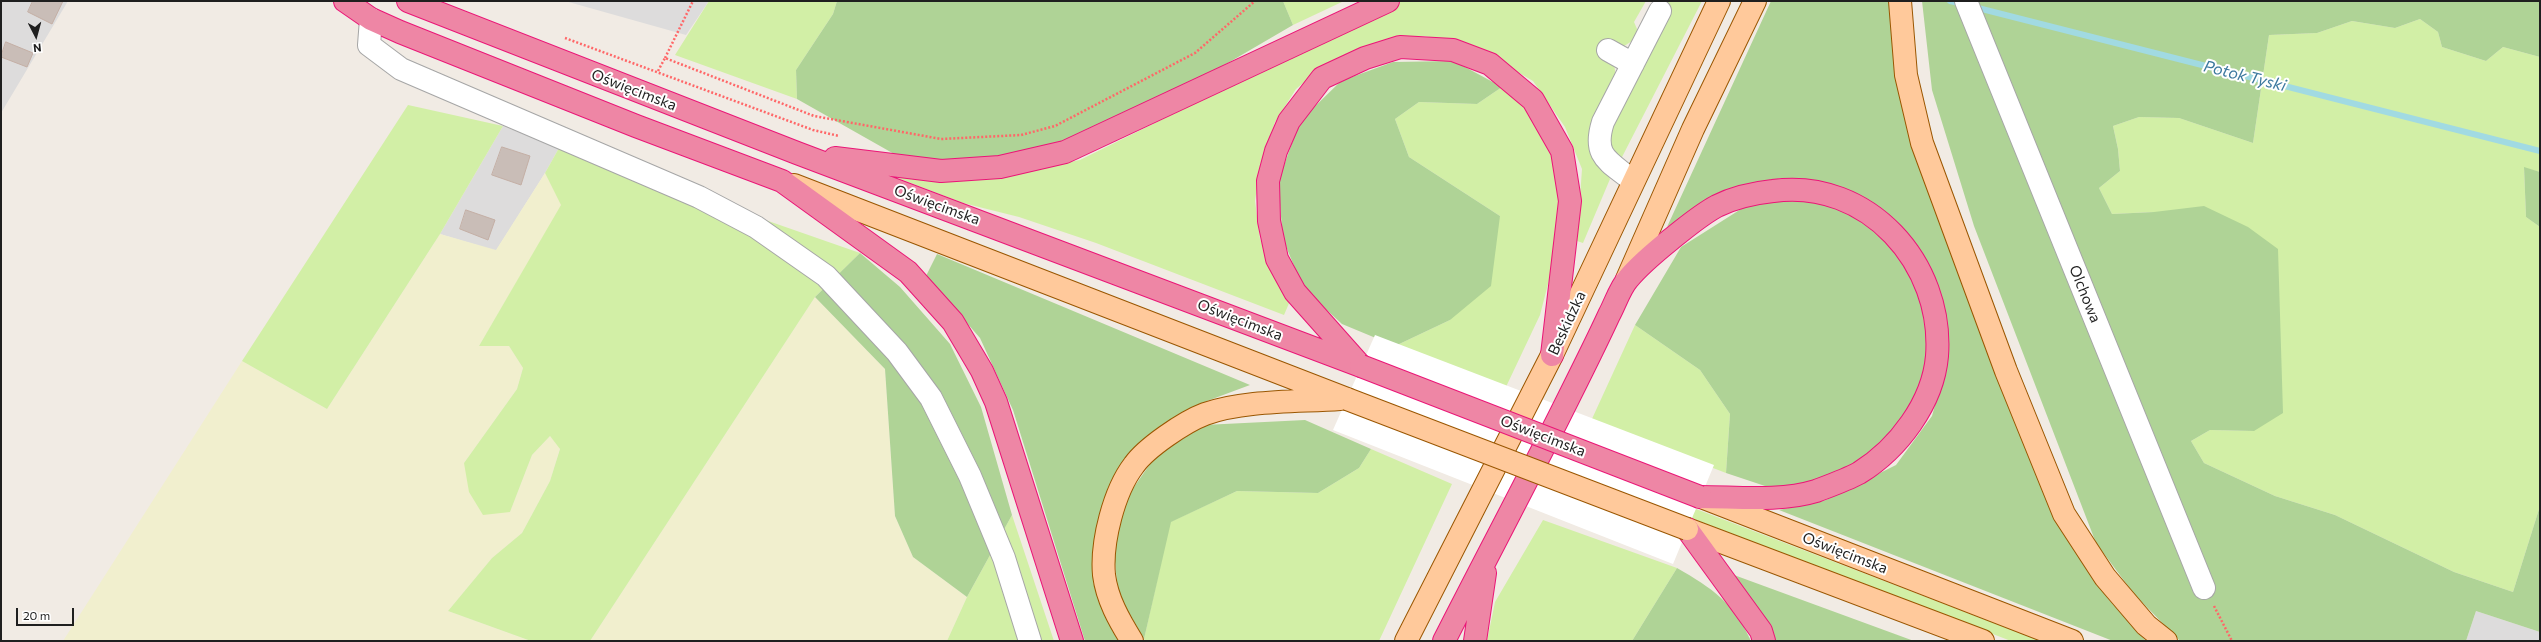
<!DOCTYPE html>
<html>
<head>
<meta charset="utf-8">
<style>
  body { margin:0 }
  #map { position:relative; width:2541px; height:642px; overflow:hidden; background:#f1ebe4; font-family:Commissioner,sans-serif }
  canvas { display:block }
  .frame { position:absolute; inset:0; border:2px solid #1f1f1f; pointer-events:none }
  .north { position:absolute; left:16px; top:16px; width:40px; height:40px; -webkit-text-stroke:3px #fff; paint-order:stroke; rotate:174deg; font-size:11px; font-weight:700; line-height:16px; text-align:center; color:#1f1f1f }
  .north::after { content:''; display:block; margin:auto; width:14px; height:18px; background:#1f1f1f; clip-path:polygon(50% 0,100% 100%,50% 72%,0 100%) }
  .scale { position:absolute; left:16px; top:608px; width:58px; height:18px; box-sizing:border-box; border:2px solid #1f1f1f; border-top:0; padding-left:5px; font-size:12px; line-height:14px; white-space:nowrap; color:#1f1f1f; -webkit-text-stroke:3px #fff; paint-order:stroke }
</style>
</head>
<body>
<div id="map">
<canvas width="2541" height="642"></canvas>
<div class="frame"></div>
<div class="north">N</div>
<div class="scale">20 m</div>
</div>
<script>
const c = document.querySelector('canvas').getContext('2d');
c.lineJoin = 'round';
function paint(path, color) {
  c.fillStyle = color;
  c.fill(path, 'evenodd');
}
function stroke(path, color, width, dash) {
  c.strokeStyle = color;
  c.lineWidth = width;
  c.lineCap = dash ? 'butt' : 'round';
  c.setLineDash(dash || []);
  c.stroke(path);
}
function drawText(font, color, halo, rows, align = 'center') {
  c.font = font + ' Commissioner,sans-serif';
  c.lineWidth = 4;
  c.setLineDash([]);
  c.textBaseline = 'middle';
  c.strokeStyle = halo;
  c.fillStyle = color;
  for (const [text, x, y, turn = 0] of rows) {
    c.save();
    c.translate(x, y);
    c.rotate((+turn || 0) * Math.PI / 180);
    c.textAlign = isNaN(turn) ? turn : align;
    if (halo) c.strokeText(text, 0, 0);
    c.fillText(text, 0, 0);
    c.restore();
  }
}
const residential = new Path2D(`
  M1,1H68L1,113Z
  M565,1H709L686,35Z
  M503,126L559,148L545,173L496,251L440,234Z
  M2476,611L2540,632V641H2466Z`);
const farmland = new Path2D(`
  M545,173L562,205L479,346H509L523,368L517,389L464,463L510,512L532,455L550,436L560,448L550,481L522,533L492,558L448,611L531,641H63L242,361L327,409L440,234L496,250Z
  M815,297L885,369L895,516L913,557L967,597L947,641H590Z`);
const grass = new Path2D(`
  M709,1H837L833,14L796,70L797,99L675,55Z
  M1283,1H1344L1293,25Z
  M1402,1H1646L1634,22L1640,36L1621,48L1614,64L1617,83L1594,153L1610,179L1583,243L1577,241L1582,169L1565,127L1533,81L1475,47L1425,36L1379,41L1325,65L1296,89L1275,122L1261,162L1255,201L1260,239L1290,301L1284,315L1096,243L1019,217L963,203L890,175L1015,172L1080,160Z
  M1656,1H1702L1621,159L1605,142L1614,119L1671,9Z
  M2420,19L2438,32L2442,47L2486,61L2503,47L2540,57V172L2524,168L2526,217L2540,227V506L2513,592L2454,572L2335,515L2275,496L2204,463L2191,441L2210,430L2254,431L2154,212L2112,214L2099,188L2120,171L2118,149L2113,126L2139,117L2179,118L2253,143L2269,35L2317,33L2352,21L2395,28Z
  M1502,87L1527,108L1555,156L1561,202L1555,257L1540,315L1505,389L1395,346L1450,320L1500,216L1409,157L1395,119L1419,102L1477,104Z
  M408,105L503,126L440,234L327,409L242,361Z
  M559,148L860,253L815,297L590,641H531L448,611L492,558L522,533L550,481L560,449L550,436L532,455L510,512L483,515L469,492L464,463L517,389L523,368L509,346H479L561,205L545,173Z
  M1635,325L1700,370L1730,414L1726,473L1591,421Z
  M1371,449L1452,484L1379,641H1145L1144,639L1170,522L1237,491L1318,493L1359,468Z
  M1696,509L2041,641H2011L1691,518Z
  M1012,515L1054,641H947L967,597Z
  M1543,520L1677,568L1632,641H1487L1495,602Z`);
const forest = new Path2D(`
  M837,1H1283L1293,25L1173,95L1063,143L995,159H903L797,99L796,70L833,14Z
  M1771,1H1892L1893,48L1907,126L1932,197L2071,544L2109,600L2146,641H2113L1779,510L1826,500L1896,465L1932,416L1947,362L1942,304L1907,233L1852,192L1781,178L1713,198L1667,227Z
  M1922,1H2540V57L2503,47L2486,61L2442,47L2438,32L2420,19L2395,28L2352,21L2317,33L2269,35L2253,143L2179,118L2139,117L2113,126L2118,149L2120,171L2099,188L2112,214L2154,212L2204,206L2248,227L2278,249L2283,413L2254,431L2210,430L2191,441L2204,463L2275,496L2335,515L2454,572L2513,592L2540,506V632L2476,611L2466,641H2180L2134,594L2096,543L1974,226L1932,90Z
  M1454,61L1502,87L1477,104L1419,102L1395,119L1409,157L1500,216L1491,286L1450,320L1395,346L1342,324L1303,288L1283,239L1278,182L1300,121L1341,81L1393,62Z
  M2524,167L2540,172V227L2526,217Z
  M1811,199L1857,212L1890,244L1924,299L1930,353L1921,391L1893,429L1859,464L1819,483L1774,489L1726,473L1730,414L1700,370L1635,325L1681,247L1749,204Z
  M860,253L900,287L950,344L981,407L1012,515L967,597L913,557L895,516L885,369L815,297Z
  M937,254L1250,385L1207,401L1141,442L1112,481L1097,536L1093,582L1118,641H1085L1013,410L980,338L926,276Z
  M1305,420L1371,449L1359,468L1318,493L1237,491L1171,522L1144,639L1118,594L1114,550L1122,504L1155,457L1204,425Z
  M1677,568C1712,588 1734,603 1751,641H1632Z
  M1734,575L1914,641H1771L1761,616Z`);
const pier = new Path2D(`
  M1375,335L1714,465L1673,564L1333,430Z`);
const stream = new Path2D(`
  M1950,1L1963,4
  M1974,7L2540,151`);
const building = new Path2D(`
  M33,1H63L52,24L28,12Z
  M6,42L33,53L27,67L1,57Z
  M502,147L530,156L521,185L492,175Z
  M466,210L495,220L488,240L460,229Z`);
const path = new Path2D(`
  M565,38L813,130L839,136
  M665,58L693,1
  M658,71L665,58L814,116L941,139L1021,135L1055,126L1195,53L1255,1
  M2214,606L2232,641`);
const minor = new Path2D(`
  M1966,1L2204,588
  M371,19L369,45L401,69L699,197L756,227L826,276L897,352L931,398L970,476L1004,558L1030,641
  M1608,50L1633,64
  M1633,181C1609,161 1592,157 1603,122L1660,11`);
const major = new Path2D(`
  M1900,1L1906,75L1922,143L2006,371L2064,514L2105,577L2146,625L2166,641
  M794,185L1347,399
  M1627,279L1693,129L1755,1
  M1704,498L2072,641
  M1687,529L1983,641
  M1132,641C1119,620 1107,599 1104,575C1101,542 1114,491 1134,465C1146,448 1184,422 1205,414C1244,400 1298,402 1340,399
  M1406,641L1552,355L1719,1`);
const highway = new Path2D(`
  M345,1L371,19L400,32L636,126L782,181L908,272L953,322L982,371L996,402L1072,641
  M408,1L797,153L1361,366
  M835,158L941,171L1000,167L1065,152L1388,1
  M1359,364L1295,292L1277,259L1269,221L1268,181L1276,151L1289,121L1322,78L1365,58L1400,47L1453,50L1490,64L1533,100L1562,151L1570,201L1552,355
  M1687,529L1761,631L1764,641
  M1444,641C1486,558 1530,476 1571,393C1584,367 1597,341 1609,315C1615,304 1620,288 1628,279C1641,263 1659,249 1675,236C1689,225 1702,214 1717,206C1735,197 1754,193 1773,191C1868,178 1944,264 1937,356C1933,403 1898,449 1859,473C1846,480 1829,486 1816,491C1780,502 1737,497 1700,497
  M1475,641L1485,573`);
const majorBridge = new Path2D(`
  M1347,399L1687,529`);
const highwayBridge = new Path2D(`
  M1361,366L1700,497`);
const streetNames = [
  ["Oświęcimska",634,90,21],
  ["Oświęcimska",937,205,20],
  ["Olchowa",2085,294,68],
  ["Oświęcimska",1240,320,21],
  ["Beskidzka",1567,323,-65],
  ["Oświęcimska",1543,436,21],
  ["Oświęcimska",1845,553,21]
];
const waterNames = [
  ["Potok Tyski",2245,76,14]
];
paint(residential, '#dddcdc');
paint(farmland, '#f1efce');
paint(grass, '#d2efa6');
paint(forest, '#afd396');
paint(pier, '#fff');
stroke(stream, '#a1dae2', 6);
paint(building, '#c9bdb7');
stroke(building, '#c4afa5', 1);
stroke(minor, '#a6a6a6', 24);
stroke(major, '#9a5600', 24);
stroke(highway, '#ea1677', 24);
stroke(path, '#ff6768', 2.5, [2, 2]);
stroke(minor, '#fff', 22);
stroke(major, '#ffc99b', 22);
stroke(highway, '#ee86a5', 22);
stroke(majorBridge, '#9a5600', 24, []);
stroke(highwayBridge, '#ea1677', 24, []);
stroke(majorBridge, '#ffc99b', 22);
stroke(highwayBridge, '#ee86a5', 22);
drawText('15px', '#1f1f1f', '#fff', streetNames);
drawText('italic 16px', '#3c789e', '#fff', waterNames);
</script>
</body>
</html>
